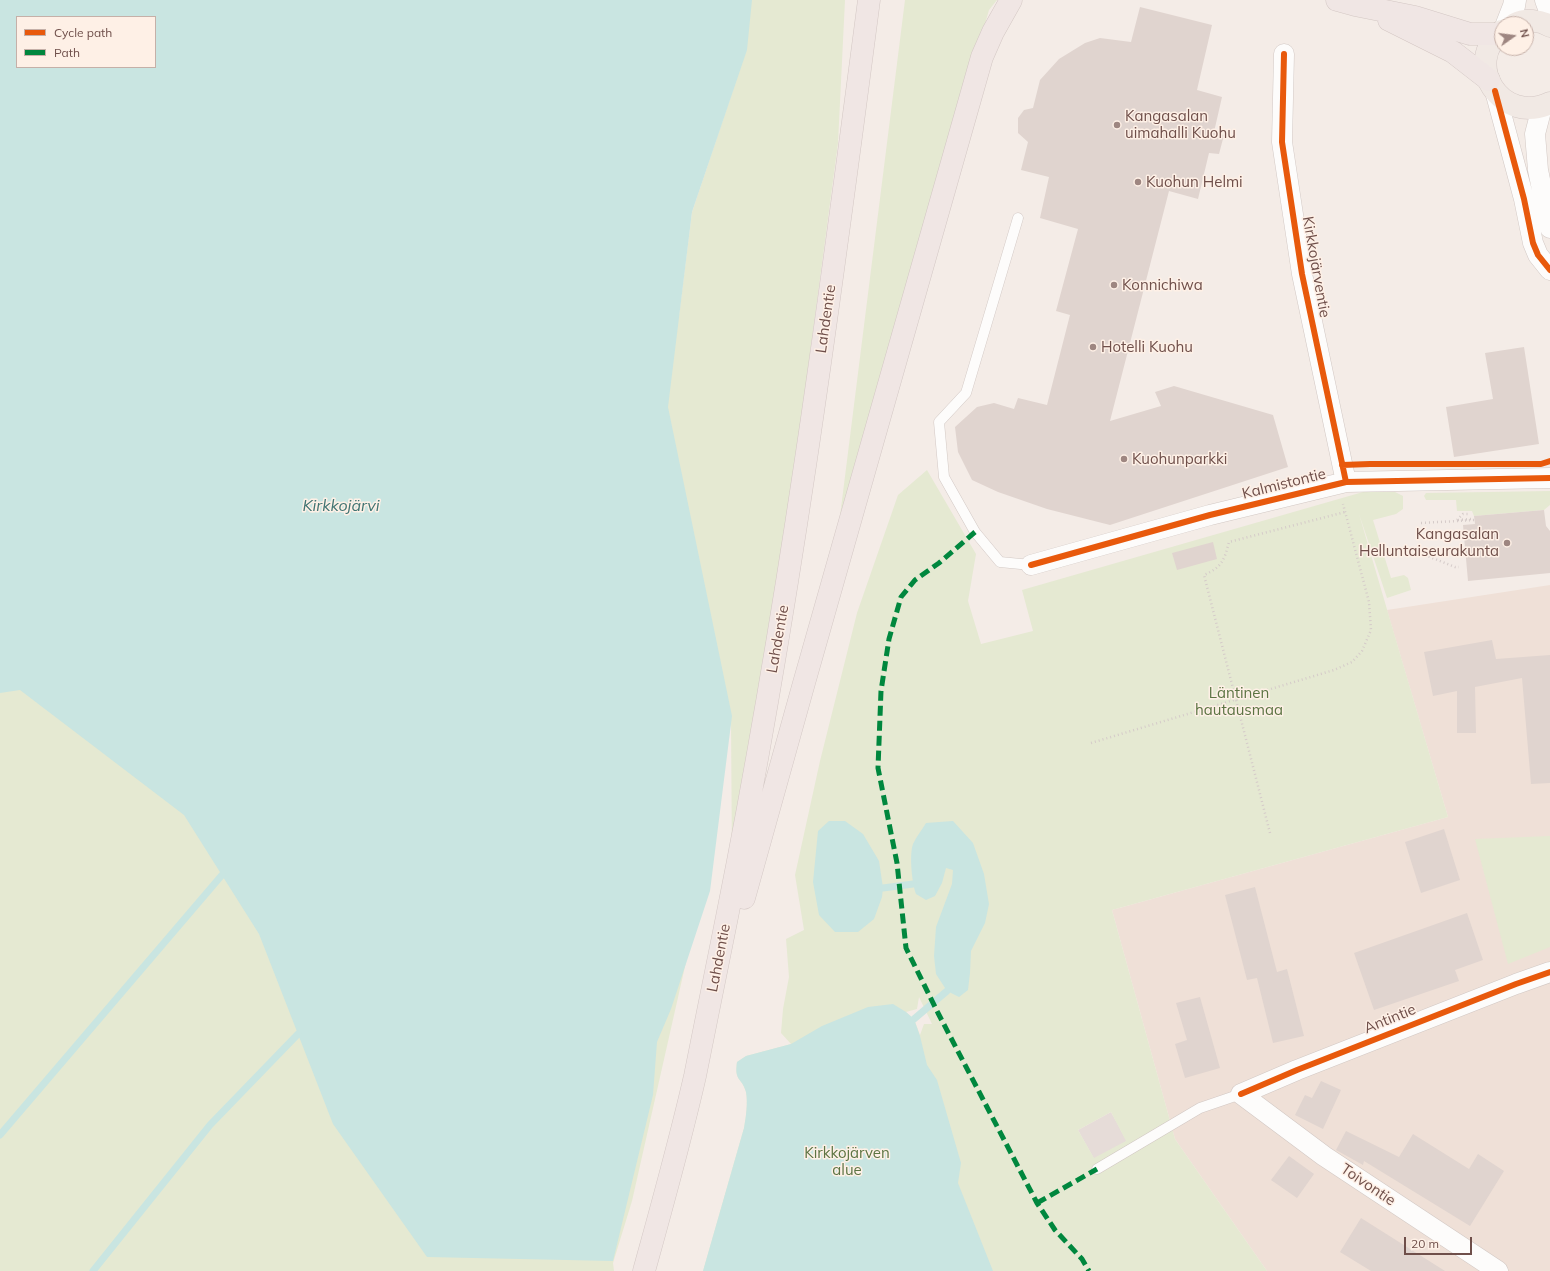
<!DOCTYPE html>
<html>
<head>
<meta charset="utf-8">
<style>
  body { margin:0 }
  #map { position:relative; width:1550px; height:1271px; overflow:hidden; background:#f4ece7; font-family:Mulish,sans-serif }
  canvas { display:block }
  .legend { position:absolute; left:16px; top:16px; width:140px; height:52px; box-sizing:border-box; background:#fef0e6; border:1px solid #c5b0a8; margin:0; padding:5px 7px; list-style:none; font-size:12px; color:#6f4f4a }
  .legend li { display:flex; align-items:center; gap:8px; height:20px }
  .legend b { width:20px; border:1px solid #c5b0a8 }
  .north { position:absolute; left:1494px; top:16px; width:40px; height:40px; box-sizing:border-box; background:#fef0e6; border:1px solid #c5b0a8; border-radius:50%; rotate:76deg; font-size:11px; font-weight:700; line-height:16px; text-align:center; color:#6f4f4a }
  .north::after { content:''; display:block; margin:auto; width:14px; height:18px; background:#9e8681; clip-path:polygon(50% 0,100% 100%,50% 72%,0 100%) }
  .scale { position:absolute; left:1404px; top:1237px; width:68px; height:18px; box-sizing:border-box; border:2px solid #6f4f4a; border-top:0; padding-left:5px; font-size:12px; line-height:14px; white-space:nowrap; color:#6f4f4a; -webkit-text-stroke:3px #fef0e6; paint-order:stroke }
</style>
</head>
<body>
<div id="map">
<canvas width="1550" height="1271"></canvas>
<ul class="legend">
<li><b style="height:5px;background:#e8590c"></b>Cycle path</li>
<li><b style="height:5px;background:#00873e"></b>Path</li>
</ul>
<div class="north">N</div>
<div class="scale">20 m</div>
</div>
<script>
const c = document.querySelector('canvas').getContext('2d');
c.lineJoin = 'round';
function paint(path, color) {
  c.fillStyle = color;
  c.fill(path, 'evenodd');
}
function stroke(path, color, width, dash) {
  c.strokeStyle = color;
  c.lineWidth = width;
  c.lineCap = dash ? 'butt' : 'round';
  c.setLineDash(dash || []);
  c.stroke(path);
}
function drawText(font, color, halo, rows, align = 'center') {
  c.font = font + ' Mulish,sans-serif';
  c.lineWidth = 3;
  c.setLineDash([]);
  c.textBaseline = 'middle';
  c.strokeStyle = halo;
  c.fillStyle = color;
  for (const [text, x, y, turn = 0] of rows) {
    c.save();
    c.translate(x, y);
    c.rotate((+turn || 0) * Math.PI / 180);
    c.textAlign = isNaN(turn) ? turn : align;
    if (halo) c.strokeText(text, 0, 0);
    c.fillText(text, 0, 0);
    c.restore();
  }
}
const residential = new Path2D(`
  M1550,585V1271H1267L1175,1139L1112,910L1448,817L1387,610Z`);
const industrial = new Path2D(`
  M1111,1112L1127,1141L1094,1159L1078,1130Z`);
const green = new Path2D(`
  M0,0H845L838,143L791,497L732,864L731,720L707,869L632,1201L613,1263L614,1271H0ZM17,17H155V67H17ZM734,87L692,212L679,315L670,298L708,138Z
  M905,0H997L989,10L840,516Z
  M927,470L976,554L968,601L981,644L1033,631L1022,590L1363,492H1395L1403,496V509L1396,514L1373,520L1391,578L1404,575L1408,578L1411,590L1387,598L1359,514L1448,817L1112,910L1175,1139L1267,1271H703L744,1128C746,1117 748,1103 746,1092C742,1077 734,1082 737,1062L746,1056L791,1044L781,1033L783,1009L789,977L786,939L804,930L795,875L820,761L857,613L898,495ZM919,997L932,1024H924L920,1035L914,1019L906,1012L917,1009ZM1111,1112L1126,1141L1094,1158L1078,1130Z
  M1550,491V505L1544,510L1474,516L1472,511H1457L1456,500H1426L1424,496L1426,493Z
  M1550,836V947L1508,964L1475,839Z`);
const water = new Path2D(`
  M0,0H752L747,50L692,212L668,407L732,716L710,891L671,1009L657,1042L653,1095L613,1261L427,1257L333,1124L259,934L184,815L20,690L0,693ZM17,17H155V67H17Z
  M829,821H845L863,834L879,861L883,888L882,897L874,919L858,932H835L819,915L813,882L818,831Z
  M953,821L973,843L984,874L989,904L985,923L971,951L970,973L968,990L959,997L947,991L936,974L934,956L936,927L952,884L953,870L946,868L942,883L935,896L926,900L916,894C912,883 909,855 913,844C916,837 922,830 926,823Z
  M893,1004L906,1012L914,1019L920,1036L927,1065L937,1080L961,1163L958,1183L993,1271H703L744,1128C746,1117 748,1103 746,1092C742,1077 734,1082 737,1062L746,1056L791,1044L822,1026L868,1007Z`);
const stream = new Path2D(`
  M883,888L913,884
  M914,1019L947,991
  M0,1135L222,875
  M93,1271L210,1125L298,1034`);
const building = new Path2D(`
  M1140,7L1212,25L1197,90L1222,97L1214,132L1224,135L1219,154L1209,153L1198,199L1169,191L1110,421L1161,406L1155,392L1174,386L1273,415L1288,467L1110,525L1047,509L998,492L972,480L958,452L955,427L977,407L994,403L1014,409L1018,398L1047,405L1070,315L1056,311L1078,229L1040,218L1049,177L1021,170L1028,142L1018,133V118L1024,110L1033,108L1040,80L1059,59L1085,43L1100,38L1131,42Z
  M1524,347L1539,444L1454,457L1446,407L1493,399L1485,353Z
  M1544,510L1546,526L1550,531V573L1468,581L1463,525L1475,524L1474,516Z
  M1213,542L1217,559L1177,570L1172,553Z
  M1492,640L1496,659L1550,655V783L1531,784L1522,678L1475,687L1476,733H1457V691L1433,696L1424,652Z
  M1444,829L1460,880L1421,893L1405,842Z
  M1255,887L1277,972L1287,969L1304,1036L1273,1043L1257,978L1247,980L1225,895Z
  M1467,913L1483,960L1455,970L1459,981L1374,1010L1354,953Z
  M1200,997L1220,1068L1185,1078L1175,1044L1187,1040L1176,1003Z
  M1321,1081L1341,1090L1323,1129L1295,1115L1305,1095L1312,1098Z
  M1346,1131L1399,1157L1413,1134L1469,1169L1478,1154L1504,1171L1470,1226L1364,1161L1363,1165L1336,1150Z
  M1289,1156L1314,1174L1297,1198L1271,1180Z
  M1361,1218L1445,1271H1371L1340,1252Z`);
const path = new Path2D(`
  M1457,520L1463,514H1470
  M1458,520L1471,519L1474,520
  M1421,523L1475,520
  M1425,555L1455,567H1459
  M1091,743L1334,670L1352,662L1362,651L1371,630L1369,602L1343,504
  M1270,833L1204,575C1222,567 1224,561 1229,542L1345,512`);
const service = new Path2D(`
  M1018,218L966,393L939,422L944,477L975,532L1000,562L1031,565
  M1097,1169L1200,1108L1241,1094`);
const minor = new Path2D(`
  M1284,54L1282,142L1302,274L1346,482
  M1495,91L1524,199L1533,243L1538,255L1550,270
  M1542,107L1535,134L1538,170L1550,228
  M1031,565L1210,515L1346,482L1550,478
  M1241,1094L1297,1070L1516,984L1550,972
  M1241,1094L1324,1156L1498,1271`);
const tertiary = new Path2D(`
  M1546,0L1550,11
  M1507,24L1514,6L1515,0`);
const primary = new Path2D(`
  M1515,24C1525,19 1540,20 1550,26
  M1502,31C1462,63 1501,126 1550,103`);
const trunk = new Path2D(`
  M1337,0L1355,5L1415,17L1470,34H1499
  M1389,20L1453,52L1489,80
  M744,898L804,683L982,57L993,32L1011,0
  M644,1271C662,1206 680,1142 695,1076C706,1023 716,970 727,917C788,614 829,307 869,0`);
const quiet = new Path2D(`
  M975,532L939,563L915,580L901,597L889,639L881,691L878,768L897,863L906,948L938,1013L1037,1203L1055,1230L1082,1259L1089,1271
  M1037,1203L1097,1169`);
const cycleway = new Path2D(`
  M1284,54L1282,142L1302,274L1346,482
  M1495,91L1524,199L1533,243L1538,255L1550,270
  M1342,465L1370,464H1541L1550,461
  M1031,565L1210,515L1346,482L1550,478
  M1241,1094L1297,1070L1516,984L1550,972`);
const markers = [
  [1117,125,4,"#9e8681"],
  [1138,182,4,"#9e8681"],
  [1114,285,4,"#9e8681"],
  [1093,347,4,"#9e8681"],
  [1124,459,4,"#9e8681"],
  [1507,543,4,"#9e8681"]
];
const poiNames = [
  ["Kangasalan",1125,116],
  ["uimahalli Kuohu",1125,133],
  ["Kuohun Helmi",1146,182],
  ["Konnichiwa",1122,285],
  ["Hotelli Kuohu",1101,347],
  ["Kuohunparkki",1132,459],
  ["Kangasalan",1499,534,"right"],
  ["Helluntaiseurakunta",1499,551,"right"]
];
const streetNames = [
  ["Kirkkojärventie",1316,267,80],
  ["Lahdentie",826,319,-82],
  ["Kalmistontie",1284,484,-14],
  ["Lahdentie",778,639,-80],
  ["Lahdentie",719,958,-79],
  ["Antintie",1390,1019,-22],
  ["Toivontie",1368,1185,34]
];
const parkNames = [
  ["Läntinen",1239,693],
  ["hautausmaa",1239,710],
  ["Kirkkojärven",847,1153],
  ["alue",847,1170]
];
const waterNames = [
  ["Kirkkojärvi",341,506]
];
paint(residential, '#efe0d7');
paint(industrial, '#e6dcd8');
paint(green, '#e5e9d2');
paint(water, '#c9e5e1');
stroke(stream, '#c9e5e1', 7);
paint(building, '#e0d4cf');
stroke(service, '#d2c8c4', 11);
stroke(minor, '#d2c8c4', 21);
stroke(tertiary, '#d2c8c4', 23);
stroke(primary, '#d3c7c4', 23);
stroke(trunk, '#d3c7c4', 23);
stroke(path, '#d5cbc9', 2.5, [1, 3]);
stroke(service, '#fdfcfb', 10);
stroke(minor, '#fdfcfb', 20);
stroke(tertiary, '#fdfcfb', 22);
stroke(primary, '#f1e9e4', 22);
stroke(trunk, '#f0e6e4', 22);
stroke(quiet, '#00873e', 5, [10, 5]);
stroke(cycleway, '#e8590c', 6);
for (const [x, y, r, color] of markers) {
  const dot = new Path2D();
  dot.arc(x, y, r, 0, 2 * Math.PI);
  c.fillStyle = color;
  c.fill(dot);
  stroke(dot, '#fef0e6', 1.5);
}
drawText('15px', '#6f4f4a', '#fef0e6', poiNames, 'left');
drawText('15px', '#6f4f4a', '#fef0e6', streetNames);
drawText('15px', '#5c7443', '#fef0e6', parkNames);
drawText('italic 16px', '#407472', '#fef0e6', waterNames);
</script>
</body>
</html>
